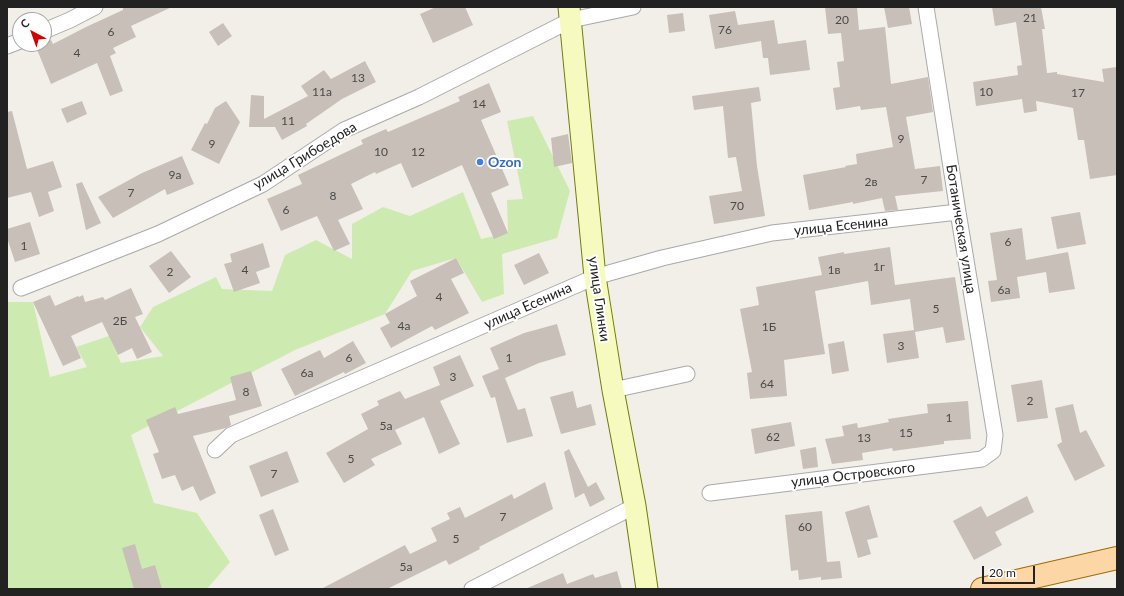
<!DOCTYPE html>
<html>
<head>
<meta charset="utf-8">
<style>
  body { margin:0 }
  #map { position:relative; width:1124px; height:596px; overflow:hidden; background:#f2efe9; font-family:Lato,sans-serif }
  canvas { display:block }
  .frame { position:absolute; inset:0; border:8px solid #222; pointer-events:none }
  .north { position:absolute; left:12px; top:12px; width:40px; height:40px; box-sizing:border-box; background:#fff; border:1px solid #a7a7a7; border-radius:50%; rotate:319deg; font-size:11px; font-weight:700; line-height:16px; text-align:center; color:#222 }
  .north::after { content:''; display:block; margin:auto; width:14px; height:18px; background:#d40000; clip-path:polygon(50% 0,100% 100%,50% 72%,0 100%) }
  .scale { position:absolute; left:982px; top:566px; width:53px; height:18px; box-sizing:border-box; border:2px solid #222; border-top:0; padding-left:5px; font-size:12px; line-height:14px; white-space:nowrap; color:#222; -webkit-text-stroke:3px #fff; paint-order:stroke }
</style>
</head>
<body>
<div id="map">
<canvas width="1124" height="596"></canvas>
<div class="frame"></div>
<div class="north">С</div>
<div class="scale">20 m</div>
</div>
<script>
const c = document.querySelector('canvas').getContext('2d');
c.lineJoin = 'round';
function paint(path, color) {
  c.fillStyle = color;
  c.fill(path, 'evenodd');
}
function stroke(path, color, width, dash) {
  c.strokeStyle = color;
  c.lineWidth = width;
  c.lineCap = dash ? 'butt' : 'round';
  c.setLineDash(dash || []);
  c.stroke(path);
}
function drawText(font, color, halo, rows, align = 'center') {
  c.font = font + ' Lato,sans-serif';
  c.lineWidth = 4;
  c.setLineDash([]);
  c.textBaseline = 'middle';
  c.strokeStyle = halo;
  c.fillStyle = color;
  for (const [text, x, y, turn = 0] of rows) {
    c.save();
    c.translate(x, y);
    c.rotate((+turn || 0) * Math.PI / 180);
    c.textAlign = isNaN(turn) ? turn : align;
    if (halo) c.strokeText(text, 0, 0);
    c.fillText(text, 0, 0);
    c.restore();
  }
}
const grass = new Path2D(`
  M533,116L570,191L557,238L502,254L504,294L482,302L456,258L412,271L385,314L295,350L131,435L154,503L197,513L230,562L207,589H7V302H33L50,377L87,367L76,347L109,336L121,363L163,356L140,327L153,307L216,277L222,289L272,291L285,255L316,240L352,259V224L383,207L410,216L463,192L481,239L508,233L507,200L523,199L507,121Z`);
const building = new Path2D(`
  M123,7H172L131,26L136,37L113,48L116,53L110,56L123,91L110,96L97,63L51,84L36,47L51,40L53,44L86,27L123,10Z
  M436,7H465L473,25L433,43L420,14Z
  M825,7H857L859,30L885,27L891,84L928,77L933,112L906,117L915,169L940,166L943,191L895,196L898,210L885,211L882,198L853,204V202L809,210L803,175L846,167L845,166L857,164L856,154L893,147L886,107L861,110L860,106L836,110L833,88L840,87L837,62L844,61L841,33L828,34Z
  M884,7H909L912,24L888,28Z
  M992,7H1041L1045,29H1042L1047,73L1057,72V74L1104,82L1102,69L1117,67V175L1090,179L1084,140H1078L1073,108L1036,101L1037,111L1024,113L1022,99L976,106L973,82L1018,75L1017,66L1022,65L1016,22L995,26Z
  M735,11L738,25L774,20L778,44L806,40L810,70L770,75L768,58H763L761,41L715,49L709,15Z
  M683,13L685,31L669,33L667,15Z
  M223,23L232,36L218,46L209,32Z
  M365,61L376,82L342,99L306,124L307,126L282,140L275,127H249L251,95L264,96V119L308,96L301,86L324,70L331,79Z
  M489,83L501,112L481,120L509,185L491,193L508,233L494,239L462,165L412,188L401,163L376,174L375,172L351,184L363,209L338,220L350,244L334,251L317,216L281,231L267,199L302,184L298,175L363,144L361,140L386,129L388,132L460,101L458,97Z
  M759,87L761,101L751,103L757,166L765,216L714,224L709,196L742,191L736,157L728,158L723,106L694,110L692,96Z
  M82,101L87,114L67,123L61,109Z
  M226,101L240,122L219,164L191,150L205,123L207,124L215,108Z
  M12,111L27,169L53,161L62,187L48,192L54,211L39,217L31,192L7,198V112Z
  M568,134L572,163L554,167L551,138Z
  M182,156L194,184L167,195L165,189L113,218L98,197L142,173Z
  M82,182L101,223L86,230L76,184Z
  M1080,212L1086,244L1057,249L1051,217Z
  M30,222L40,254L15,262L7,238V229Z
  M1022,228L1026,260L1068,252L1075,289L1049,293L1046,272L1017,277L1020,298L991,302L988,281L997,280L990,233Z
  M263,243L270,267L256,272L260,283L234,292L224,264L232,262L230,254Z
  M890,247L895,285L955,277L965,340L946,343L943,327L915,332L919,358L887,363L883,334L914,330L910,299L871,305L868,281L815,291L825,354L784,360L787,396L750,399L747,373L752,372L740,309L759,305L756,287L822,275L818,257L844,252V254Z
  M171,251L191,277L169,293L149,266Z
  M539,253L549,273L524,285L514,265Z
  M456,258L464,273L451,279L469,313L435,330L432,326L391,348L380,328L390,323L385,314L417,296L410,281Z
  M131,288L143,314L135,317L152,352L137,359L132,348L118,355L102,322L71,336L81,358L63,366L33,302L50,295L55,306L78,296L79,297L83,295L85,302L103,297L105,300Z
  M557,324L566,355L539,363L505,378L518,410L525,408L533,436L507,443L495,397L491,398L482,376L499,369L490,348L524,333Z
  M353,341L366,363L345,374L344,372L295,396L281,369L320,350L324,358Z
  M844,341L849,371L832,374L828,344Z
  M460,355L474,386L440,401L460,444L439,454L424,417L395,430L402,444L371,459L375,465L344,483L326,453L368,429L361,414L379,405L377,401L400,391L405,399L440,385L433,367Z
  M251,371L262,406L229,416L231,425L226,428L193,436L216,493L200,501L193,486L182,491L175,475L162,479L153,454L159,452L146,420L175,407L178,414L236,400L230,377Z
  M1042,380L1048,418L1017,422L1011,385Z
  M573,391L577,408L591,404L596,425L561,434L550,397Z
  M968,401L971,439L944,441V444L893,451L892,448L862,453L863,460L832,464L825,439L844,436L842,426L857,423L858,428L889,422L888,419L928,413L927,404Z
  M1073,404L1080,433L1086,430L1105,466L1075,481L1057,445L1062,442L1055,408Z
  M791,422L795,446L755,454L751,429Z
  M816,447L818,467L803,469L800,450Z
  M569,449L588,487L596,482L605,499L590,507L584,493L575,498L564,452Z
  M287,451L299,482L261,497L249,466Z
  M545,482L553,509L479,547L480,549L449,565L446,560L387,589H321L405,545L410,554L437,541L431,528L450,519L447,513L460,507L465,518L512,494L514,499Z
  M1027,496L1034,512L995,532L1002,545L974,560L953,521L981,506L987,517Z
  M869,505L878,537L867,540L871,554L858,558L845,512Z
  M273,509L289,550L275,556L259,515Z
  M822,511L827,562L840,561L842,578L821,580V577L799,580L798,570L791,571L785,515Z
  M135,544L142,569L155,565L162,589H134L122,548Z
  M617,571L622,589H525L563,573L567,584L593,574L595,578Z`);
const minor = new Path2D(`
  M44,31L70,20L95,7
  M7,46L20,41
  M21,288L158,234L263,184L344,130L419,97L571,20L633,7
  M613,390L687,374
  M215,450L231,435L595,277L662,258L772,233L958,212
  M710,493L982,459L993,451L995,435L958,212L926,7
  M472,589L635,506`);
const secondary = new Path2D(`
  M569,7L595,277L613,390L635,506L647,589`);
const primary = new Path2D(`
  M982,589L1117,558`);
const markers = [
  [480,162,4,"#3f7fe0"]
];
const numberNames = [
  ["21",1030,18],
  ["20",842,20],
  ["76",725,30],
  ["6",111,32],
  ["4",77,53],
  ["13",358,78],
  ["11а",322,92],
  ["10",986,92],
  ["17",1078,93],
  ["14",479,104],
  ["11",288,121],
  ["9",901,139],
  ["9",212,144],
  ["10",381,152],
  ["12",418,152],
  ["9а",175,175],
  ["7",924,180],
  ["2в",871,182],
  ["7",131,193],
  ["8",333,196],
  ["70",737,206],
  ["6",286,210],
  ["6",1008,242],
  ["1",24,246],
  ["1г",879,267],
  ["4",245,270],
  ["1в",834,270],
  ["2",170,272],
  ["6а",1004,290],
  ["4",439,297],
  ["5",936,309],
  ["2Б",120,321],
  ["4а",404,326],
  ["1Б",769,327],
  ["3",901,346],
  ["6",349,358],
  ["1",509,358],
  ["6а",307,373],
  ["3",453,377],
  ["64",767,384],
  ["8",246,392],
  ["2",1030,401],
  ["1",949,418],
  ["5а",386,426],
  ["15",906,433],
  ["62",773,437],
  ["13",864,438],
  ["5",351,459],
  ["7",274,474],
  ["7",503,517],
  ["60",805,527],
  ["5",456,539],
  ["5а",406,567]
];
const streetNames = [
  ["улица Грибоедова",305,156,-31],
  ["улица Есенина",841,226,-6],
  ["Ботаническая улица",961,229,81],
  ["улица Глинки",599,299,82],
  ["улица Есенина",528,306,-24],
  ["улица Островского",853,475,-7]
];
const shopNames = [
  ["Ozon",488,162]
];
paint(grass, '#cdebb0');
paint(building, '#c7bfb8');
stroke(minor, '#a9a9a9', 17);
stroke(secondary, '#707d05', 23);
stroke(primary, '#a06b00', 24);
stroke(minor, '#fff', 15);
stroke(secondary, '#f7fabf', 21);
stroke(primary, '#fcd6a4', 22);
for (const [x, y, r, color] of markers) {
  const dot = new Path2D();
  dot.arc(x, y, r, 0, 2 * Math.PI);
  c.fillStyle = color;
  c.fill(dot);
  stroke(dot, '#fff', 1.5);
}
drawText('12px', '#4b4948', null, numberNames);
drawText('14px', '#222', '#fff', streetNames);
drawText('bold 14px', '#366cbe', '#fff', shopNames, 'left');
</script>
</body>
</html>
